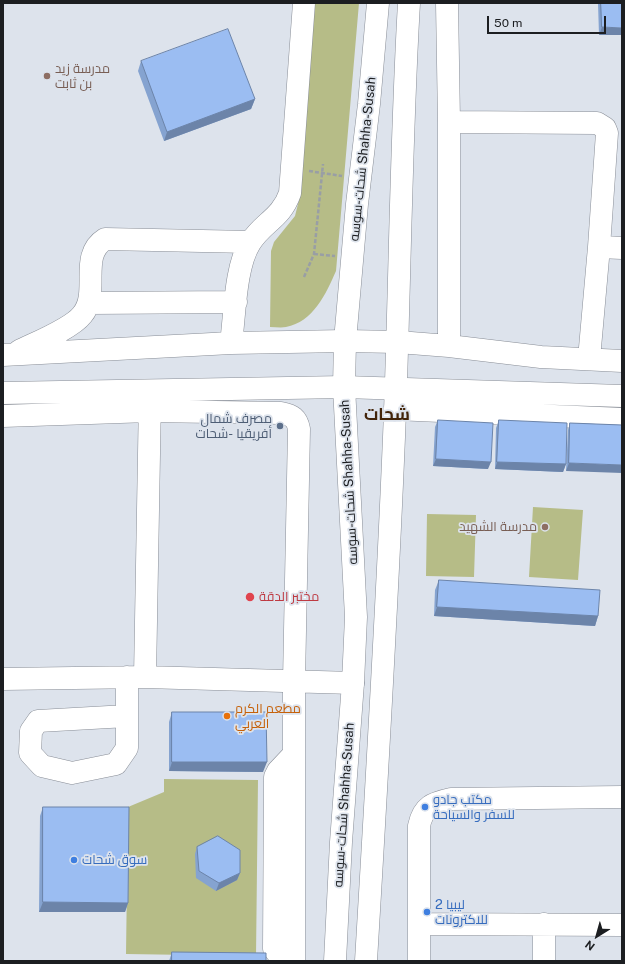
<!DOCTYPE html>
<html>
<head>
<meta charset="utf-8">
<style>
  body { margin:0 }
  #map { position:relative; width:625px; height:964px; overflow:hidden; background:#dde3ec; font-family:"Public Sans",sans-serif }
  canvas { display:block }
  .frame { position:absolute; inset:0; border:4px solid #1c1e21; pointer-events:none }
  .north { position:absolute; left:577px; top:916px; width:40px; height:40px; -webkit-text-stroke:3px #dde3ec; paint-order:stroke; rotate:217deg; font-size:11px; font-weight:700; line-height:16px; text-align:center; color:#1c1e21 }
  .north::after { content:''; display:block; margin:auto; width:14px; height:18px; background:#1c1e21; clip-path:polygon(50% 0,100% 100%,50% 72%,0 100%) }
  .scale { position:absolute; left:487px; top:16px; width:119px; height:18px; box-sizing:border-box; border:2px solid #1c1e21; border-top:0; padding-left:5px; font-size:12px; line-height:14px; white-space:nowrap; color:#1c1e21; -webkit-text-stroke:3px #dde3ec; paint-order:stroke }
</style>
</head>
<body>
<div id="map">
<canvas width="625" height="964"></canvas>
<div class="frame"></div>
<div class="north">N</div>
<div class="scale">50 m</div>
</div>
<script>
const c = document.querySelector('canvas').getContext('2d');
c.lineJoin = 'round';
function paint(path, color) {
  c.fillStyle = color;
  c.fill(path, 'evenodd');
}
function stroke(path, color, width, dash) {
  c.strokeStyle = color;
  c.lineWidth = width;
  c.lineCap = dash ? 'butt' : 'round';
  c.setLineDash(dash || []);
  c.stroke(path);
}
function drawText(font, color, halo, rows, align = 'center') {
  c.font = font + ' "Public Sans",Cairo,sans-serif';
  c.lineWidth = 3.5;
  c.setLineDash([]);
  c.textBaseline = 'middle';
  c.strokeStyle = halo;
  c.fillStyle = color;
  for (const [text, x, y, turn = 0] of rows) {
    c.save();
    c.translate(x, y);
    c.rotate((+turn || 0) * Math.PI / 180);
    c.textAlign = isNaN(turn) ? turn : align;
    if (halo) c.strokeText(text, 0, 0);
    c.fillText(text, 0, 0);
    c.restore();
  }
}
const green = new Path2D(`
  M313,3H359L336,271C326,294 313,322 286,327C281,328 275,327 270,327L271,251L274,242L295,216L299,200Z
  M533,507L583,510L578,580L529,577Z
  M427,514L476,515L474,577L426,576Z
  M164,779L258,780L256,956L126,954L128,807L164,792Z`);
const path = new Path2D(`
  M309,171L342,176
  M314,254L335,256
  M304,277L314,254L323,164`);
const minor = new Path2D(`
  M447,3L449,122V346
  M449,122L597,123L605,128L607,133L599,247L589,359
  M599,247L622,248
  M89,303L236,302
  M231,343C235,314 235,267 250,243C263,222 281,219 290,193L304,3
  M19,351C35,343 71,329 82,315C101,293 78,256 105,239L250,242
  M3,355L231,343L345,341L398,342L449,346L541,357L622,361
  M3,393L344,387L622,396
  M395,409L622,419
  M3,416L149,411L281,413C292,415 297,418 299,429L294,681V961
  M145,677L150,398
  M3,679L145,677L353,683
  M127,716L38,721L31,731L30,753L42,766L72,773L116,764L127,748V677
  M419,924L622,925
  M284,961L274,949L275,777L278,771L294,754
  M419,961V826C423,806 433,803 451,799L622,797
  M544,961V924`);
const major = new Path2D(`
  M335,961L341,842L353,683L356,617L344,387L345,341L357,204L369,104L378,3
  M366,961C377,778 388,595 395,412C400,276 401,139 409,3`);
const wall = new Path2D(`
  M598,3H622L599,35Z
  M141,61L255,99L251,109L164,141L138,71Z
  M438,420L488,469L433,466L435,427Z
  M499,420L566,464L563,472L495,469L496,428Z
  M570,423L622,425L566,471L568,430Z
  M439,580L598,616L595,626L434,616L435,590Z
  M172,712L263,772L169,771V722Z
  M43,807L128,903L125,912H39L40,816Z
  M197,847L240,873L237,880L216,891L196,878L195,854Z
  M172,952L266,961H169Z`);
const shadedWall = new Path2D(`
  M602,27L622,28V35H599Z
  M255,99L251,109L164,141L167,132Z
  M436,459L491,462L488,469L433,466Z
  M497,462L566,464L563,472L495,469Z
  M569,463L622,465V473L566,471Z
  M437,607L598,616L595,626L434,616Z
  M172,762H267L263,772L169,771Z
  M240,873L237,880L216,891L219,883Z
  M43,902L128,903L125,912H39Z`);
const building = new Path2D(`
  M601,3H622V28L602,27Z
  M228,29L255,99L167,132L141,61Z
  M438,420L493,423L491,462L436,459Z
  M499,420L567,423L566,464L497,462Z
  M570,423L622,425V465L569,463Z
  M439,580L600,590L598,616L437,607Z
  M172,712H266L267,762H172Z
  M43,807H129L128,903L43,902Z
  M218,836L240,850V873L219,883L199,871L197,847Z
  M172,952L266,953V961H172Z`);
const markers = [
  [47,76,4,"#8d6e63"],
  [280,426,4,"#5c6f8a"],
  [545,527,4,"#8d6e63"],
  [250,597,5,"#e0444e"],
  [227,716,4,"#e8710a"],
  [425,807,4,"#3f7fe0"],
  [74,860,4,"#3f7fe0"],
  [427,912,4,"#3f7fe0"]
];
const educationNames = [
  ["مدرسة زيد",55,69],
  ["بن ثابت",55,84],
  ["مدرسة الشهيد",537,527,"right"]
];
const streetNames = [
  ["شحات-سوسه Shahha-Susah",363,159,-84],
  ["شحات-سوسه Shahha-Susah",349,482,-93],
  ["شحات-سوسه Shahha-Susah",344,805,-86]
];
const serviceNames = [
  ["مصرف شمال",272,419],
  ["أفريقيا -شحات",272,434]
];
const healthNames = [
  ["مختبر الدقة",259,597]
];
const foodNames = [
  ["مطعم الكرم",235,709],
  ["العربي",235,724]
];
const shopNames = [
  ["مكتب جادو",433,800],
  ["للسفر والسياحة",433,815],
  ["سوق شحات",82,860],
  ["ليبيا 2",435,905],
  ["للاكترونات",435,920]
];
const districtNames = [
  ["شحات",387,415]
];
paint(green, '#b6bc87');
stroke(minor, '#888d96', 23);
stroke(major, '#888d96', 23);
stroke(path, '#999ea5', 2.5, [4, 2]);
stroke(minor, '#fff', 22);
stroke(major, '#fff', 22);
paint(wall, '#85a3d0');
paint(shadedWall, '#6c84a9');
paint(building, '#9bbdf2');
stroke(building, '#6c84a9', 1);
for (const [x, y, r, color] of markers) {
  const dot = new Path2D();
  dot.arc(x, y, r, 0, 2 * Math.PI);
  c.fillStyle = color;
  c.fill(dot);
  stroke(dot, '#dde3ec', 1.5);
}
drawText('13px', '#785e54', '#dde3ec', educationNames, 'left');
drawText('13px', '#1c1e21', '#dde3ec', streetNames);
drawText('13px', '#4e5e75', '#dde3ec', serviceNames, 'right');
drawText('13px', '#be3a42', '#dde3ec', healthNames, 'left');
drawText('13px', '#c56008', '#dde3ec', foodNames, 'left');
drawText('13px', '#366cbe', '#dde3ec', shopNames, 'left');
drawText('bold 17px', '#422409', '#dde3ec', districtNames);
</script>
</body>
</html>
